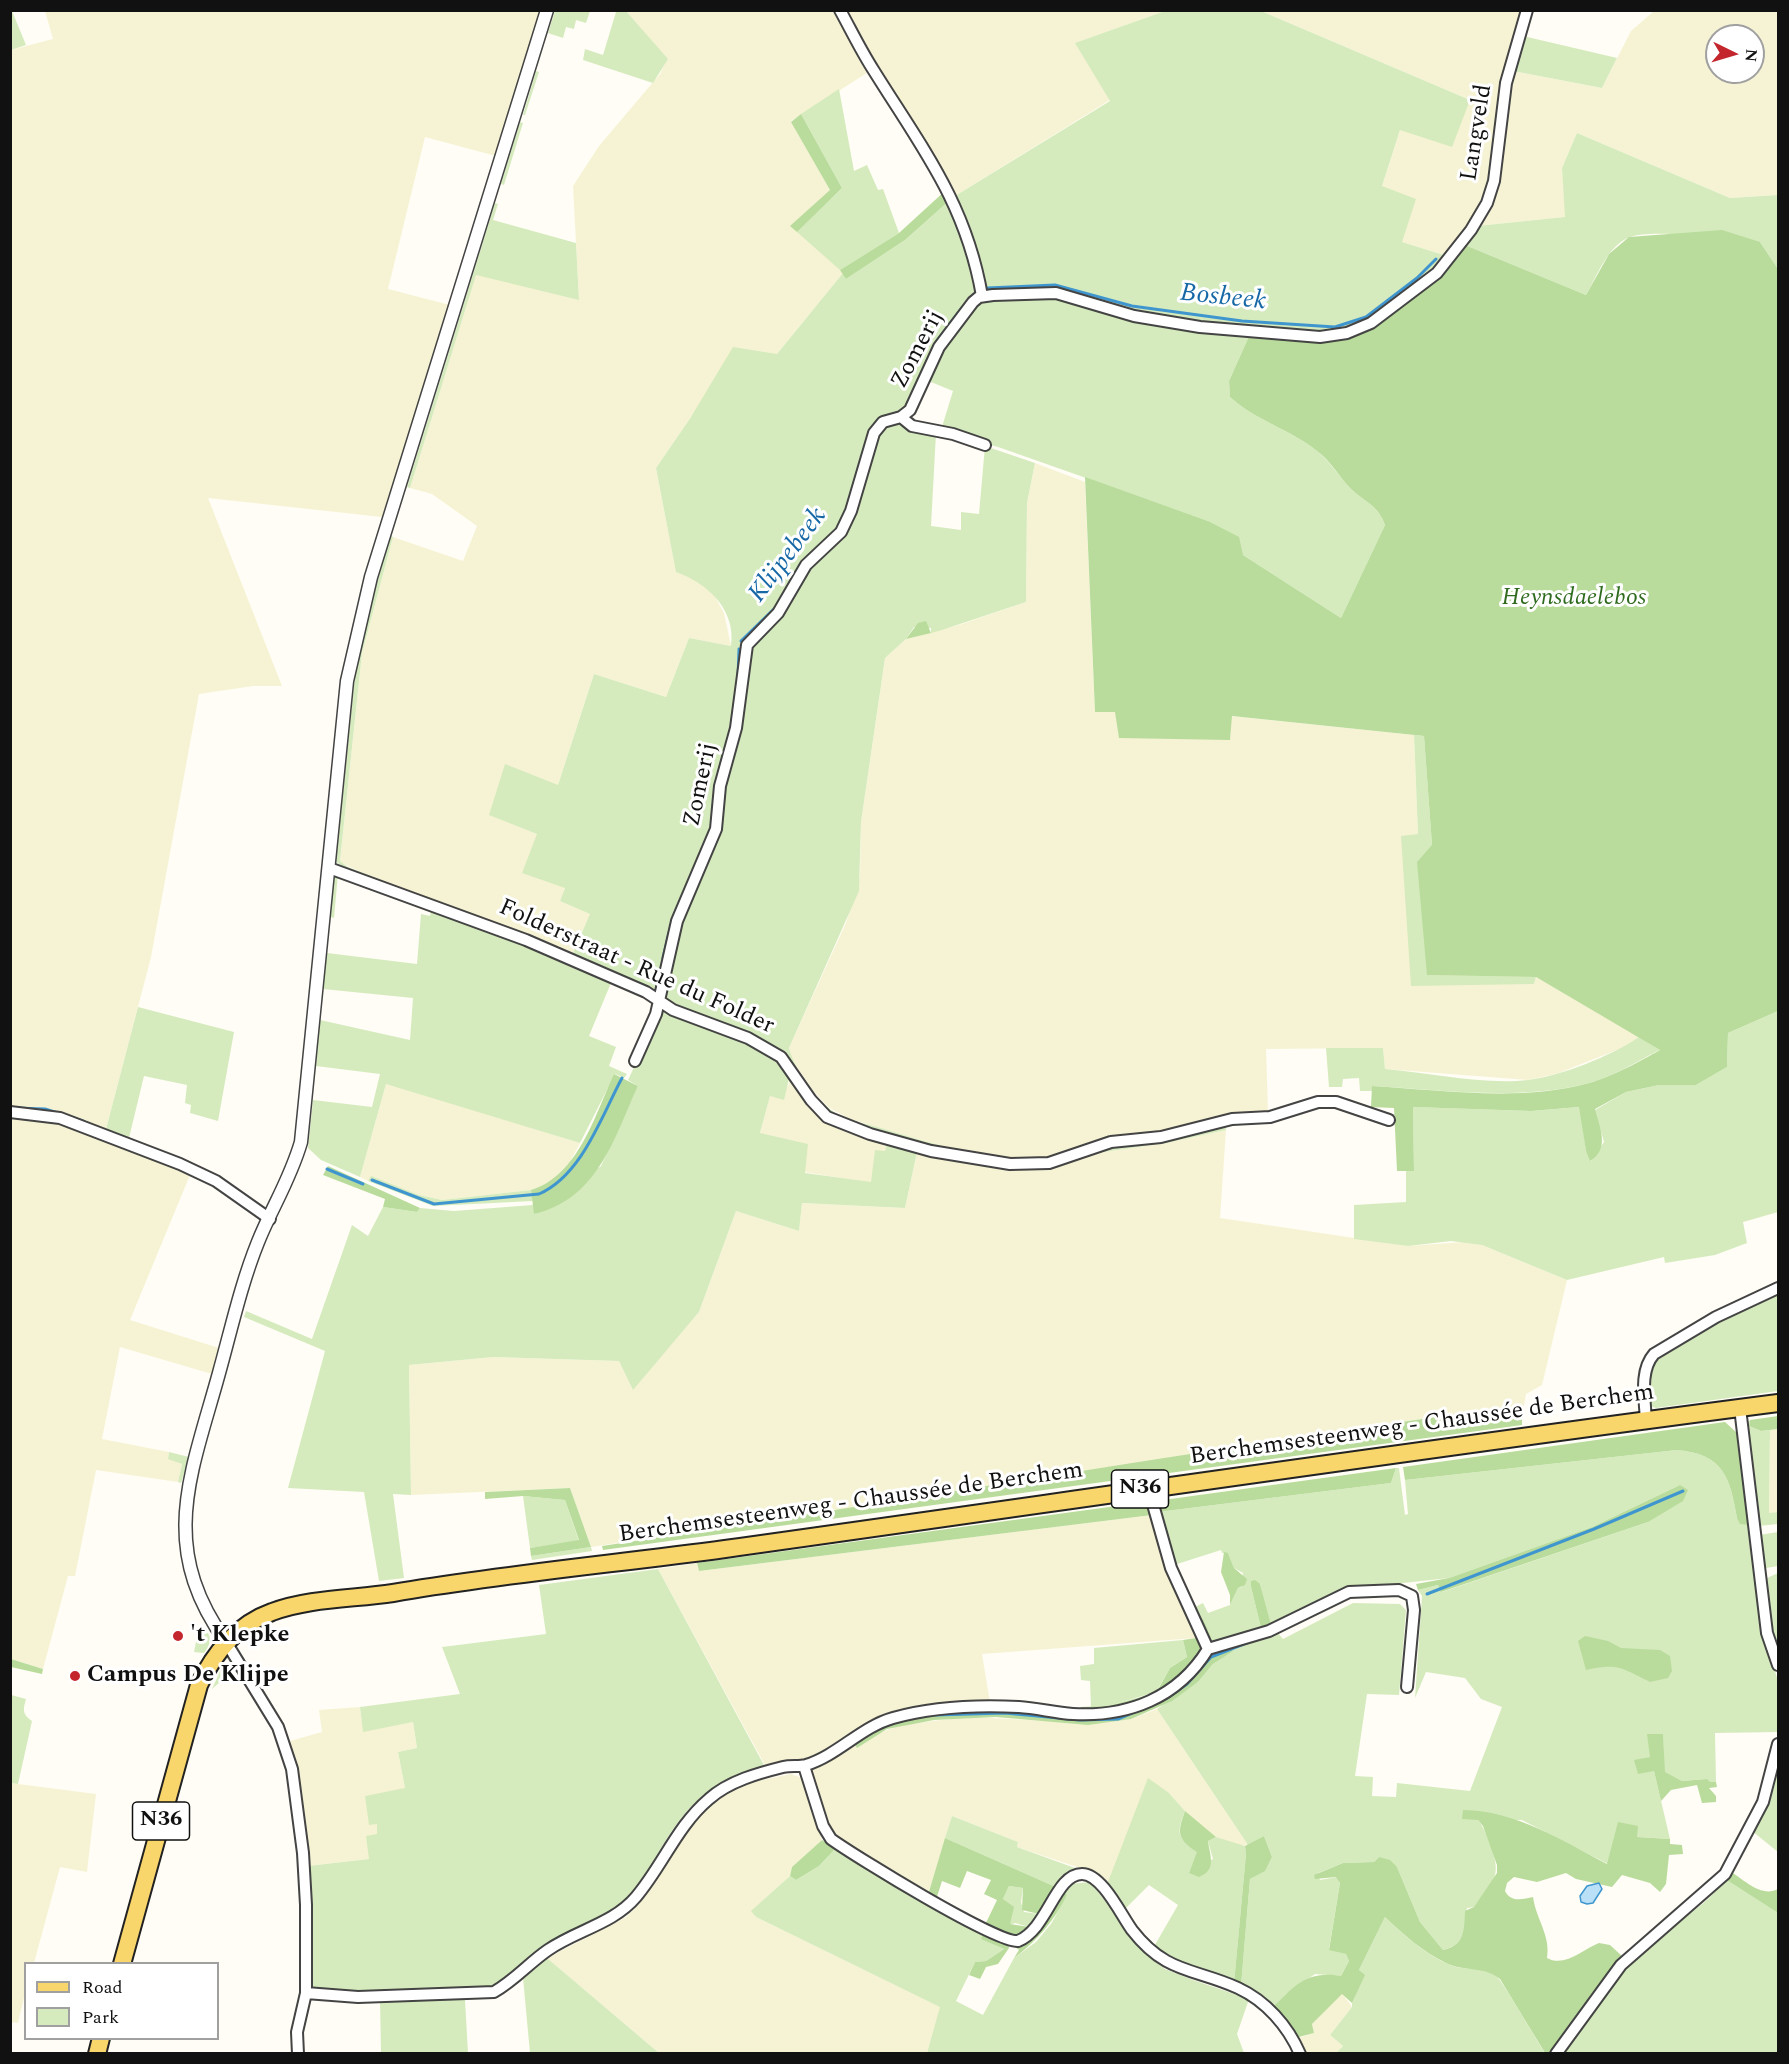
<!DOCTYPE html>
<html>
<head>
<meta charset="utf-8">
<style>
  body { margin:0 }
  #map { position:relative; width:1789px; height:2064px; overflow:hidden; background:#fffdf5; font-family:Spectral,serif }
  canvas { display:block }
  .frame { position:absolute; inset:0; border:12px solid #111; pointer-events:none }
  .legend { position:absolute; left:24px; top:1962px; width:195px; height:78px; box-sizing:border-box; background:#fff; border:2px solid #a0a0a0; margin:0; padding:8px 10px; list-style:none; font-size:18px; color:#111 }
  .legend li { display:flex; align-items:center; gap:12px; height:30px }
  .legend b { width:30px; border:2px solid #a0a0a0 }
  .north { position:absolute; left:1705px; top:24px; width:60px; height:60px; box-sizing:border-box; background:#fff; border:2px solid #a0a0a0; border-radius:50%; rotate:95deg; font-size:16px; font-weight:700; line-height:24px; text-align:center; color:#111 }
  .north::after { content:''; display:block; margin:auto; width:21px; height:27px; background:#c4262e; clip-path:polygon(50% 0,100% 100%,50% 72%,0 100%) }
</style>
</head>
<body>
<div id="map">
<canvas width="1789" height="2064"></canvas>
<div class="frame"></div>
<ul class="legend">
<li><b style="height:8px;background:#f9d66b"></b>Road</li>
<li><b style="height:16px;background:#d5ebbd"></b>Park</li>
</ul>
<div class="north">N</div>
</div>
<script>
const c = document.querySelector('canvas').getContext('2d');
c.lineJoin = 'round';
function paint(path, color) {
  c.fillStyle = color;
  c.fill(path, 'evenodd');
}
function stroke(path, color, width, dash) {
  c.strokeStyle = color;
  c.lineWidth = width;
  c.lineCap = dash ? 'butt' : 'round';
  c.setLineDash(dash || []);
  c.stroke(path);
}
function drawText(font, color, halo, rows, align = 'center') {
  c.font = font + ' Spectral,serif';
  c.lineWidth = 6;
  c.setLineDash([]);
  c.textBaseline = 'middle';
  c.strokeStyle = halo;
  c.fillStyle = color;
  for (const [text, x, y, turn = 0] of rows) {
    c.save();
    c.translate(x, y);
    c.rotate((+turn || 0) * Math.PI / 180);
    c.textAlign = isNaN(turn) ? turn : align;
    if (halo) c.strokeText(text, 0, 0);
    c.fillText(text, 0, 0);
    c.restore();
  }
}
const farmland = new Path2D(`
  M45,11H539L496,156L425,137L388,289L450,305L382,517L208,498L282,686H253L199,694L151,957L105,1133L78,1118L60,1114L11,1109V50L53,39Z
  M626,11H833L867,73L791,121L830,190L843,273L777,354L691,417L656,468L676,571L699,581L712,591L724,613L731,646L689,638L666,697L594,674L558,785L489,814L537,834L565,888L560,901L591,914L572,956L365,874L340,862L362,653L393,537L463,561L477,526L432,494L410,488L476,274L579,299L573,186L599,146L660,74L667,59Z
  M844,11H1165L1076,43L1110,100L955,196L950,183L879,75Z
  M1261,11H1522L1486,201L1447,256L1402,242L1382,186L1400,130L1470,100Z
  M1654,11H1778V195L1730,198L1577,133L1562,168L1566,217L1477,226L1507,110L1513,71L1602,88L1631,31ZM1717,36H1753V72H1717Z
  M1035,463L1085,482L1095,712H1115L1230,740L1231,716L1414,735L1418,834L1401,837L1534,984L1536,977L1639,1037L1622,1048L1556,1074L1528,1080L1385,1069L1383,1048L1266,1049L1268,1111L1203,1119L1176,1130L1049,1159L1009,1160L950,1149L850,1119L828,1107L814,1092L792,1060L789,1048L846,923L860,876L861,822L885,658L906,639L959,625L1026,602L1027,503Z
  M794,1078L812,1106L887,1144L885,1152L875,1151L872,1183L804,1172L760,1134L770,1095L789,1085V1079Z
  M386,1084L420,1093L580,1143L565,1171L551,1182L531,1190L442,1200L419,1195L371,1177L368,1181L360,1177Z
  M11,1118L65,1125L190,1175L130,1320L219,1348L212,1374L120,1347L102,1439L169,1452L168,1458L182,1464L178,1482L96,1470L75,1576H68L43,1669L11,1659Z
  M1226,1130L1220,1218L1408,1246L1464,1242L1482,1245L1567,1280L1542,1385L1526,1394L1522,1416L1463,1413L1246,1444L1095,1471L591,1547L570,1488L411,1495L409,1365L493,1357L619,1361L633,1389L699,1312L736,1211L799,1231L802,1203L905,1208L917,1152L992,1168L1050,1170L1097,1153L1166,1143Z
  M1778,1429V1512L1769,1514L1770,1430Z
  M1152,1515L1169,1571L1196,1638L982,1654L990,1703L926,1708L809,1762L766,1767L658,1569L697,1563L699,1571Z
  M360,1707L363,1731L413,1722L417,1748L398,1752L405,1788L377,1824L378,1835L370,1859L308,1866L301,1800L290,1741L322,1732L319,1710Z
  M1157,1709L1248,1845L1240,1846L1216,1837L1192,1819L1169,1793L1106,1887L1100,1879L1077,1867L1017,1847L1018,1842L952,1816L928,1895L830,1834L808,1772L853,1742L857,1748L879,1733L904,1724L970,1717L1049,1721L1131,1719Z
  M791,1774L802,1778L822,1840L792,1867L790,1876L752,1911L756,1917L941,2007L927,2053H659L547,1958L626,1917L639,1904L689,1827L705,1809L725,1795L752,1782Z
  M10,1783L96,1794L87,1872L60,1867L34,1963L26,1964L25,1993L18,2023L10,2022Z
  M1342,1993L1352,2007L1330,2035L1343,2046L1336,2053H1301L1295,2039L1314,2033L1312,2024Z`);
const green = new Path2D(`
  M613,10L626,11L668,59L653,83L583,60L585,49L603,55L616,12Z
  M12,11L26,45L11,50L10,11Z
  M555,11V10L590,11L586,23L576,20L574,29L566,27L563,38L548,33Z
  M1165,11H1261L1470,100L1452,147L1400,130L1382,186L1416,199L1402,242L1447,256L1427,277L1365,322L1320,337L1293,329L1203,323L1140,313L1057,290L984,291L979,257L955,196L1110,101L1075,43Z
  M1523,36L1617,58L1602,88L1513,71Z
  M536,71L539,72L525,115H523Z
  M839,89L854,171L867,165L878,190L883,189L899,233L840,270L797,232L842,188L801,114Z
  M520,122L523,123L504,185L501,184Z
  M1577,133L1730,198L1778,195V269L1760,242C1732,240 1654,228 1630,237C1608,245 1597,276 1586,295L1465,245L1477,226L1565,217L1562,168Z
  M950,200L967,246L976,289L963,306L906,410L885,418L846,518L780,607L776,604L750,636L715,824L656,992L653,991L572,956L590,914L560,901L565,888L522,873L537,834L489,815L505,764L558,785L594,674L666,697L689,638L731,646C736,609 707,583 676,572L656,468L691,417L733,347L777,354L843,273L846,279L905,240Z
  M495,203L498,204L493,220L576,243L579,300L476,275L410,488L407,487Z
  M1053,297L1250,334L1229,381L1230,397C1256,421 1290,429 1317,451C1331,462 1339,477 1351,489C1366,503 1378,505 1385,525L1341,618L1243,555L1208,521L1001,448L941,430L953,391L926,380C934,361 966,309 984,302C1004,295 1032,298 1053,297Z
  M897,421L936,433L931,526L961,530V512L979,514L985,446L1035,463L1027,503L1026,602L942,630L931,633V628L914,627L906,639L885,658L861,822L859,891L789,1048C795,1071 816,1101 837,1114C850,1121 867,1124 881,1128C941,1147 988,1160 1051,1160L1008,1163L883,1136L827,1113L793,1068L788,1057L665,1001L675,935L712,846L746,655L803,572L833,543L880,429Z
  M391,536L393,537L362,653L340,861L348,867L459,911L348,869L336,862L355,675L369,609Z
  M1414,735L1424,736L1432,845L1427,975L1536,977L1534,984L1411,986L1401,836L1418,834Z
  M338,874L334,918L330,917L334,875Z
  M432,905L613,978L589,1036L616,1047L609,1066L627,1074L624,1078L615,1074L580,1143L386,1084L360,1177L321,1160L308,1148L313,1100L372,1107L380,1074L316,1066L320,1020L410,1040L413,998L323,989L327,953L417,964L421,914L430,916Z
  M138,1007L234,1032L218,1121L190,1113L191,1105L185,1103L187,1085L144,1076L128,1142L105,1133Z
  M662,1008L772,1053L794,1078L789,1079L784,1100L770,1096L760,1133L808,1144L805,1173L871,1182L875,1150L885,1151L887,1144L1012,1167L1225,1123L1226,1130L1166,1143L1097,1153L1050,1170L992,1168L917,1152L905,1208L802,1203L799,1231L736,1211L699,1312L633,1390L619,1361L493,1357L409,1365L411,1495L393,1494L404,1578L379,1581L364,1492L288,1488L325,1351L244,1317L246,1311L312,1339L352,1225L368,1236L383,1207L417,1212L420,1208L454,1211L533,1205L535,1214L601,1166L638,1086L628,1080Z
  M1778,1011V1212L1743,1222L1747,1243L1715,1255L1665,1263L1664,1257L1567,1280L1482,1245L1451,1241L1408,1246L1354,1239V1205L1406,1202V1171H1414L1413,1107L1531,1111L1580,1107L1586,1151L1591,1161L1604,1142L1595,1110L1626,1092L1659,1085H1696L1727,1067L1728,1033Z
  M1639,1037L1660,1050C1637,1061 1613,1077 1589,1083C1523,1101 1440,1090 1373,1086L1372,1091H1360L1359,1078L1343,1079L1342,1087H1329L1326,1048H1383L1385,1069C1430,1073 1484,1085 1528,1080C1561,1076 1611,1056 1639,1037Z
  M371,1176L419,1195L442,1200L531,1190L533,1201L433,1206L368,1181Z
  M1778,1295V1391L1656,1408L1650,1406L1649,1369L1654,1362L1704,1329Z
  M1750,1420L1749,1426L1761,1431L1770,1430L1769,1513L1778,1512V1524L1758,1526L1746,1424Z
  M1677,1450C1724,1454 1730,1478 1737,1518L1750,1525L1764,1636L1778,1681V1732L1715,1733L1716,1782L1709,1783L1707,1779L1682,1781L1664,1772L1663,1734L1650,1757L1634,1761L1654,1771L1670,1839L1637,1837L1608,1864L1522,1820H1478C1484,1827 1487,1837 1491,1846C1502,1878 1493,1882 1474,1907L1467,1908C1464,1929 1467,1944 1443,1950L1420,1922L1397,1867L1379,1857L1374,1862L1343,1863L1318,1873L1320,1880L1337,1877L1340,1883L1329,1949L1346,1954L1349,1961L1341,1976L1315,1974L1286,1994L1272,2008L1241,1986L1250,1879L1265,1870L1272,1857L1264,1836L1248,1845L1157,1709L1198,1682L1213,1664L1233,1650L1277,1632L1283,1639L1353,1603L1400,1604L1406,1610L1399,1695L1367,1694L1355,1776L1373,1777L1372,1796L1396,1797L1397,1783L1470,1791L1502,1707L1481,1699L1465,1678L1426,1672L1415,1698L1422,1596L1418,1590L1438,1585L1442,1592L1648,1522L1680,1485L1592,1527L1449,1578L1357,1588L1270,1625L1260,1584L1251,1587L1261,1628L1213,1642L1203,1620L1197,1621L1191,1609L1203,1603L1208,1613L1230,1605L1238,1588L1242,1587L1243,1573L1234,1568L1228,1553H1222L1221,1550L1174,1565L1158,1512L1391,1483L1396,1468H1399L1405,1515L1408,1514L1405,1480Z
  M169,1452L189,1457L181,1483L178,1482L182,1464L168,1459Z
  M523,1496L565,1500L579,1541L530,1548Z
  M1778,1532V1566L1766,1568L1762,1564L1759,1535Z
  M591,1547L592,1551L532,1560L531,1556Z
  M658,1569L765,1767C748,1773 730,1778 714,1788C671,1814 656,1867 625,1904L499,1987L378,1995L313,1991L310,1985L308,1866L369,1859L366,1836L377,1834V1824L369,1825L365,1796L405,1788L398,1752L417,1748L413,1722L363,1732L360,1707L460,1694L442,1647L546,1634L539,1585Z
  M1778,1573V1652L1771,1641L1765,1579Z
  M198,1632L208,1633C212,1640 209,1646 204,1653L194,1652Z
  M1183,1640L1187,1657L1170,1668L1156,1692L1108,1706L1091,1707L1090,1681L1081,1680L1080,1666L1094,1664V1648Z
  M227,1666L234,1670L212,1689L222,1667Z
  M11,1695L26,1699C23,1710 22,1714 32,1721L18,1784L11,1783Z
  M1778,1754V1852L1752,1831Z
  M1148,1778L1169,1793L1185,1811C1176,1833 1177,1839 1198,1852L1189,1873L1213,1859L1208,1841L1216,1837L1245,1846L1246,1854L1234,1983L1152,1950L1178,1905L1149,1885L1122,1912L1106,1887Z
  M952,1816L1018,1842L1017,1847L1086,1872L1058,1888L945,1838Z
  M835,1849L983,1934L982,1939L1004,1949L986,1961L975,1962L956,2001L983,2015L1014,1958L1036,1942L1051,1924L1067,1895L1064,1892L1071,1884L1090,1882L1151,1958L1165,1969L1193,1980L1249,1999L1237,2034L1244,2053H927L940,2007L756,1917L751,1911L790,1876L796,1880L819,1866Z
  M1725,1879L1778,1913V2053L1559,2054C1582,2023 1604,1989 1629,1961C1657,1930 1702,1914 1725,1879Z
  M1009,1886L1023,1888L1021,1902L1024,1912L1039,1914L1029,1927L1015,1923L1010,1925L1007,1903L1003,1899Z
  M1385,1917C1405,1936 1429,1958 1456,1967C1467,1970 1482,1967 1493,1972C1500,1976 1537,2041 1545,2053H1336L1343,2046L1330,2035L1352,2007V2003L1364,1975L1359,1970Z
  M547,1958L659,2053H530L523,1978Z
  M380,1999L465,2000L468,2053H381Z`);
const forest = new Path2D(`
  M801,114L842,188L797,232L790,226L830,190L791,122Z
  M946,190L950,200L905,240L846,279L840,270L899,233Z
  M1722,230L1760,242L1778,269V1011L1728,1033L1727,1067L1696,1085H1659L1626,1092L1595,1109C1600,1128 1610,1149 1590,1161L1586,1151L1579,1107L1531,1111L1413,1107L1414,1171H1397L1394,1108L1371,1107L1372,1086C1442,1090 1520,1102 1589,1083C1609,1078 1641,1061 1660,1050L1536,977L1427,975L1417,862L1432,845L1424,736L1232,716L1230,740L1119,738L1115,712H1095L1085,477L1208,521L1239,537L1243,555L1341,618L1385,525C1378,505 1366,503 1351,489C1339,477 1331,461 1317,451C1290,429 1256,421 1230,397L1229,381L1250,334L1358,333L1465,245L1586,295L1609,254L1629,237Z
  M926,621L931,633L906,639L918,623Z
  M614,1074L638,1086C614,1138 598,1199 534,1214L531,1190C578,1176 595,1115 614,1074Z
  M328,1166L420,1208L417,1212L383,1207L385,1199L323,1175Z
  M1463,1413L1522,1416V1425L603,1550L602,1546C889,1503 1176,1454 1463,1413Z
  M1778,1416V1429L1761,1431L1749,1426L1750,1420Z
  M1725,1422L1737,1433L1752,1522L1750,1525L1740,1524L1737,1518C1730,1478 1724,1454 1677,1450L1405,1480L1403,1467Z
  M1396,1468L1391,1483L1158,1512L1157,1503L1163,1500Z
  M1680,1485L1688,1490L1683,1501L1648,1522L1441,1592L1438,1585L1418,1590L1416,1584L1449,1578L1592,1527Z
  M570,1488L591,1547L531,1556L530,1548L579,1540L565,1500L523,1496L485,1499V1492Z
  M1146,1502L1152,1515L699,1571L697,1563Z
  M1224,1552L1228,1553L1234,1568L1247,1579L1245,1585L1238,1588L1230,1605V1595L1221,1572Z
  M1255,1580L1260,1584L1271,1625L1228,1642L1233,1651L1213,1664L1198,1682L1172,1701L1131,1719L1088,1725L996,1717L934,1720L887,1729L857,1748L853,1742L891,1721L963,1711H1008L1068,1719L1081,1714V1707L1108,1706L1156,1693L1170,1668L1187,1657L1183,1640L1196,1638L1190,1624L1203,1619L1213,1642L1261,1628L1251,1587V1581Z
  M1585,1636L1608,1641L1621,1648L1660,1650L1670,1656L1672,1671L1668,1678L1650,1682C1621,1668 1619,1663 1586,1670L1578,1641Z
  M11,1659L43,1669L42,1674L11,1667Z
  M1647,1734H1663L1665,1772L1682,1781L1707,1779L1710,1782H1716L1717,1787L1709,1788L1716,1796V1802L1702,1803L1697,1785L1671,1790L1661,1801L1654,1771L1638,1774L1634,1760L1650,1757Z
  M1463,1810C1517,1811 1561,1840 1607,1864L1618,1822L1638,1826L1637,1837L1670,1839V1844L1682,1845L1683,1854L1669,1855L1666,1884L1660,1892L1650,1883L1622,1875L1612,1887L1576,1879L1566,1873L1537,1882L1514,1877L1507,1883L1505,1891C1511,1903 1523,1899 1533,1897C1536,1919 1551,1936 1547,1958C1565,1968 1583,1949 1599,1943L1610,1945L1622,1956L1551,2053H1545L1500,1979C1485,1966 1464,1972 1446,1963C1423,1952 1404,1935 1385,1917L1359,1970L1365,1975L1352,2003L1342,1994L1312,2024L1314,2033L1295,2038L1272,2008C1294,1986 1307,1970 1341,1976L1349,1961L1346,1954L1329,1950L1340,1883L1336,1877L1315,1879L1314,1875L1343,1863L1374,1862L1379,1857L1390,1860L1397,1867L1420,1922L1443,1950C1465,1945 1464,1931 1465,1911L1474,1907L1497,1873V1865L1483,1826L1478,1820L1462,1819Z
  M1185,1811L1216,1837L1208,1841C1210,1856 1217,1870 1199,1877L1189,1873L1197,1852C1177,1839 1177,1833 1185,1811Z
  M1264,1836L1272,1857L1265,1871L1250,1879L1241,1986L1234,1983L1246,1854L1245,1846Z
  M945,1838L1058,1888C1039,1927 1029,1950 984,1927L997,1900L984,1894L991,1880L967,1871L960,1888L942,1881L936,1900L928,1895ZM1009,1886L1023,1888L1022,1910L1039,1914L1029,1927L1010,1924L1014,1907L1003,1899Z
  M822,1840L835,1849L819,1866L796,1880L790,1876L792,1867Z
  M1730,1871C1744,1880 1762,1898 1778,1889V1913L1725,1879Z
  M1064,1892L1067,1895C1054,1921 1038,1940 1014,1958L1019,1950L1015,1947L1039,1933Z
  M983,1934L1008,1944L1009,1948L998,1964L986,1967L980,1979L969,1975L975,1962L986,1961L1004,1949L981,1939Z`);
const water = new Path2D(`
  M1599,1883L1602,1889L1593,1903L1587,1904L1581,1902L1580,1896L1587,1886Z`);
const stream = new Path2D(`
  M987,288L1055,285L1132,306L1242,321L1335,327L1366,317L1417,278L1436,259
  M937,341L962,308
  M741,641L776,607
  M738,677L739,649
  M663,958L669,933
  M14,1108L45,1109L83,1121
  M327,1169L363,1184
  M372,1180L434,1204L539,1194C582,1175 601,1117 622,1078
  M1427,1594L1594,1529L1683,1491
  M935,1715L1005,1713L1080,1720L1118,1719L1167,1698L1187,1684L1211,1657L1249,1642`);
const minor = new Path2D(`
  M840,10C851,30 861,51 874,71C922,148 966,203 982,296
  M901,417L912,426L953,434L985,445
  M329,868L526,940L646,992L673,1010L748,1038L781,1057L811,1100L827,1117L870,1134L931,1151L1010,1164L1049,1163L1111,1142L1161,1137L1232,1119L1270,1117L1318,1102H1336L1389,1120
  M635,1061L656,1014L677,921L716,829L720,786L736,728L747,645L778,613L806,565L841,532L851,511L874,433L883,422L901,417L910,410L939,347L973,302L979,297L993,295L1056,293L1134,316L1200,327L1320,337L1347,333L1371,323L1437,273L1471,230L1487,203L1494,181L1506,83L1527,10
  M10,1112L60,1118L180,1164L216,1181L270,1219
  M1740,1408L1767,1633L1778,1665
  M1646,1421C1645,1399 1639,1371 1654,1354L1716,1317L1778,1288
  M1148,1487L1171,1568L1208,1649
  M226,1642L278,1727L292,1769L303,1853L306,1905V1993L297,2032L298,2054
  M1208,1649L1269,1631L1349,1592L1399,1590L1412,1596L1414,1610L1407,1687
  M804,1766L823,1826L831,1839C856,1857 996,1943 1018,1941C1048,1929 1055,1874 1082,1874C1102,1874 1121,1915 1132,1930C1166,1974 1194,1968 1238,1988C1266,2001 1288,2026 1300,2054
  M306,1993L358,1997L494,1992C515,1980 529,1963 548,1950C577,1930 613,1924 636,1897C663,1865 677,1826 709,1799C729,1781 759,1773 783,1767C791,1765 799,1767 806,1765C838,1755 861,1727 893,1718C932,1707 979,1705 1019,1707C1037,1708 1055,1713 1073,1714C1128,1717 1178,1698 1208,1649
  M1556,2054L1621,1965L1725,1874L1763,1802L1778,1744`);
const tertiary = new Path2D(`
  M226,1642C157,1546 191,1475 219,1373C231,1330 241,1284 258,1242C272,1207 290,1180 301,1142L347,681L371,577L547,10`);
const primary = new Path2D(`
  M122,1964L199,1685C214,1653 238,1624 272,1612C309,1598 354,1599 393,1593C503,1574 614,1564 725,1549C1076,1500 1427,1448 1778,1403
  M97,2054L101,2038`);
const markers = [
  [178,1636,6,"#c4262e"],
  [75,1676,6,"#c4262e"]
];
const shields = [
  [1140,1489,57],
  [161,1821,57]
];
const shieldNames = [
  ["N36",1140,1489],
  ["N36",161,1821]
];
const streetNames = [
  ["Langveld",1478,133,-81],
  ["Zomerij",919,350,-62],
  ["Zomerij",702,785,-78],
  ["Folderstraat - Rue du Folder",636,968,24],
  ["Berchemsesteenweg - Chaussée de Berchem",1422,1426,-8],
  ["Berchemsesteenweg - Chaussée de Berchem",851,1504,-8]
];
const parkNames = [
  ["Heynsdaelebos",1574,599]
];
const poiNames = [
  ["'t Klepke",190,1636],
  ["Campus De Klijpe",87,1676]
];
const waterNames = [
  ["Bosbeek",1223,299,6],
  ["Klijpebeek",789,556,-53]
];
paint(farmland, '#f6f3d4');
paint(green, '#d5ebbd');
paint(forest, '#b9dc9c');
paint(water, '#b9e0f7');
stroke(water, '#3f96cf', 1.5);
stroke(stream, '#3f96cf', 3);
stroke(minor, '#444', 14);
stroke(tertiary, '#444', 15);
stroke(primary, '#222', 20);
stroke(minor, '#fff', 10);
stroke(tertiary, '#fff', 12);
stroke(primary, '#f9d66b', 16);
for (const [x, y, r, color] of markers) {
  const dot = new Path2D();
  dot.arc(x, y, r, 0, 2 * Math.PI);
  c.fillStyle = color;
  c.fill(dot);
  stroke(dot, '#fff', 2);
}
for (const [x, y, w] of shields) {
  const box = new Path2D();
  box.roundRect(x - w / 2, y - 19, w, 38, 4.5);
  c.fillStyle = '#fff';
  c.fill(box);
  stroke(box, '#111', 1.5);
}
drawText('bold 22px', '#111', null, shieldNames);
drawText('24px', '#111', '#fff', streetNames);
drawText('italic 24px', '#2f6b1f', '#fff', parkNames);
drawText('bold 24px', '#111', '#fff', poiNames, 'left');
drawText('italic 26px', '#1768a6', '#fff', waterNames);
</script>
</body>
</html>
